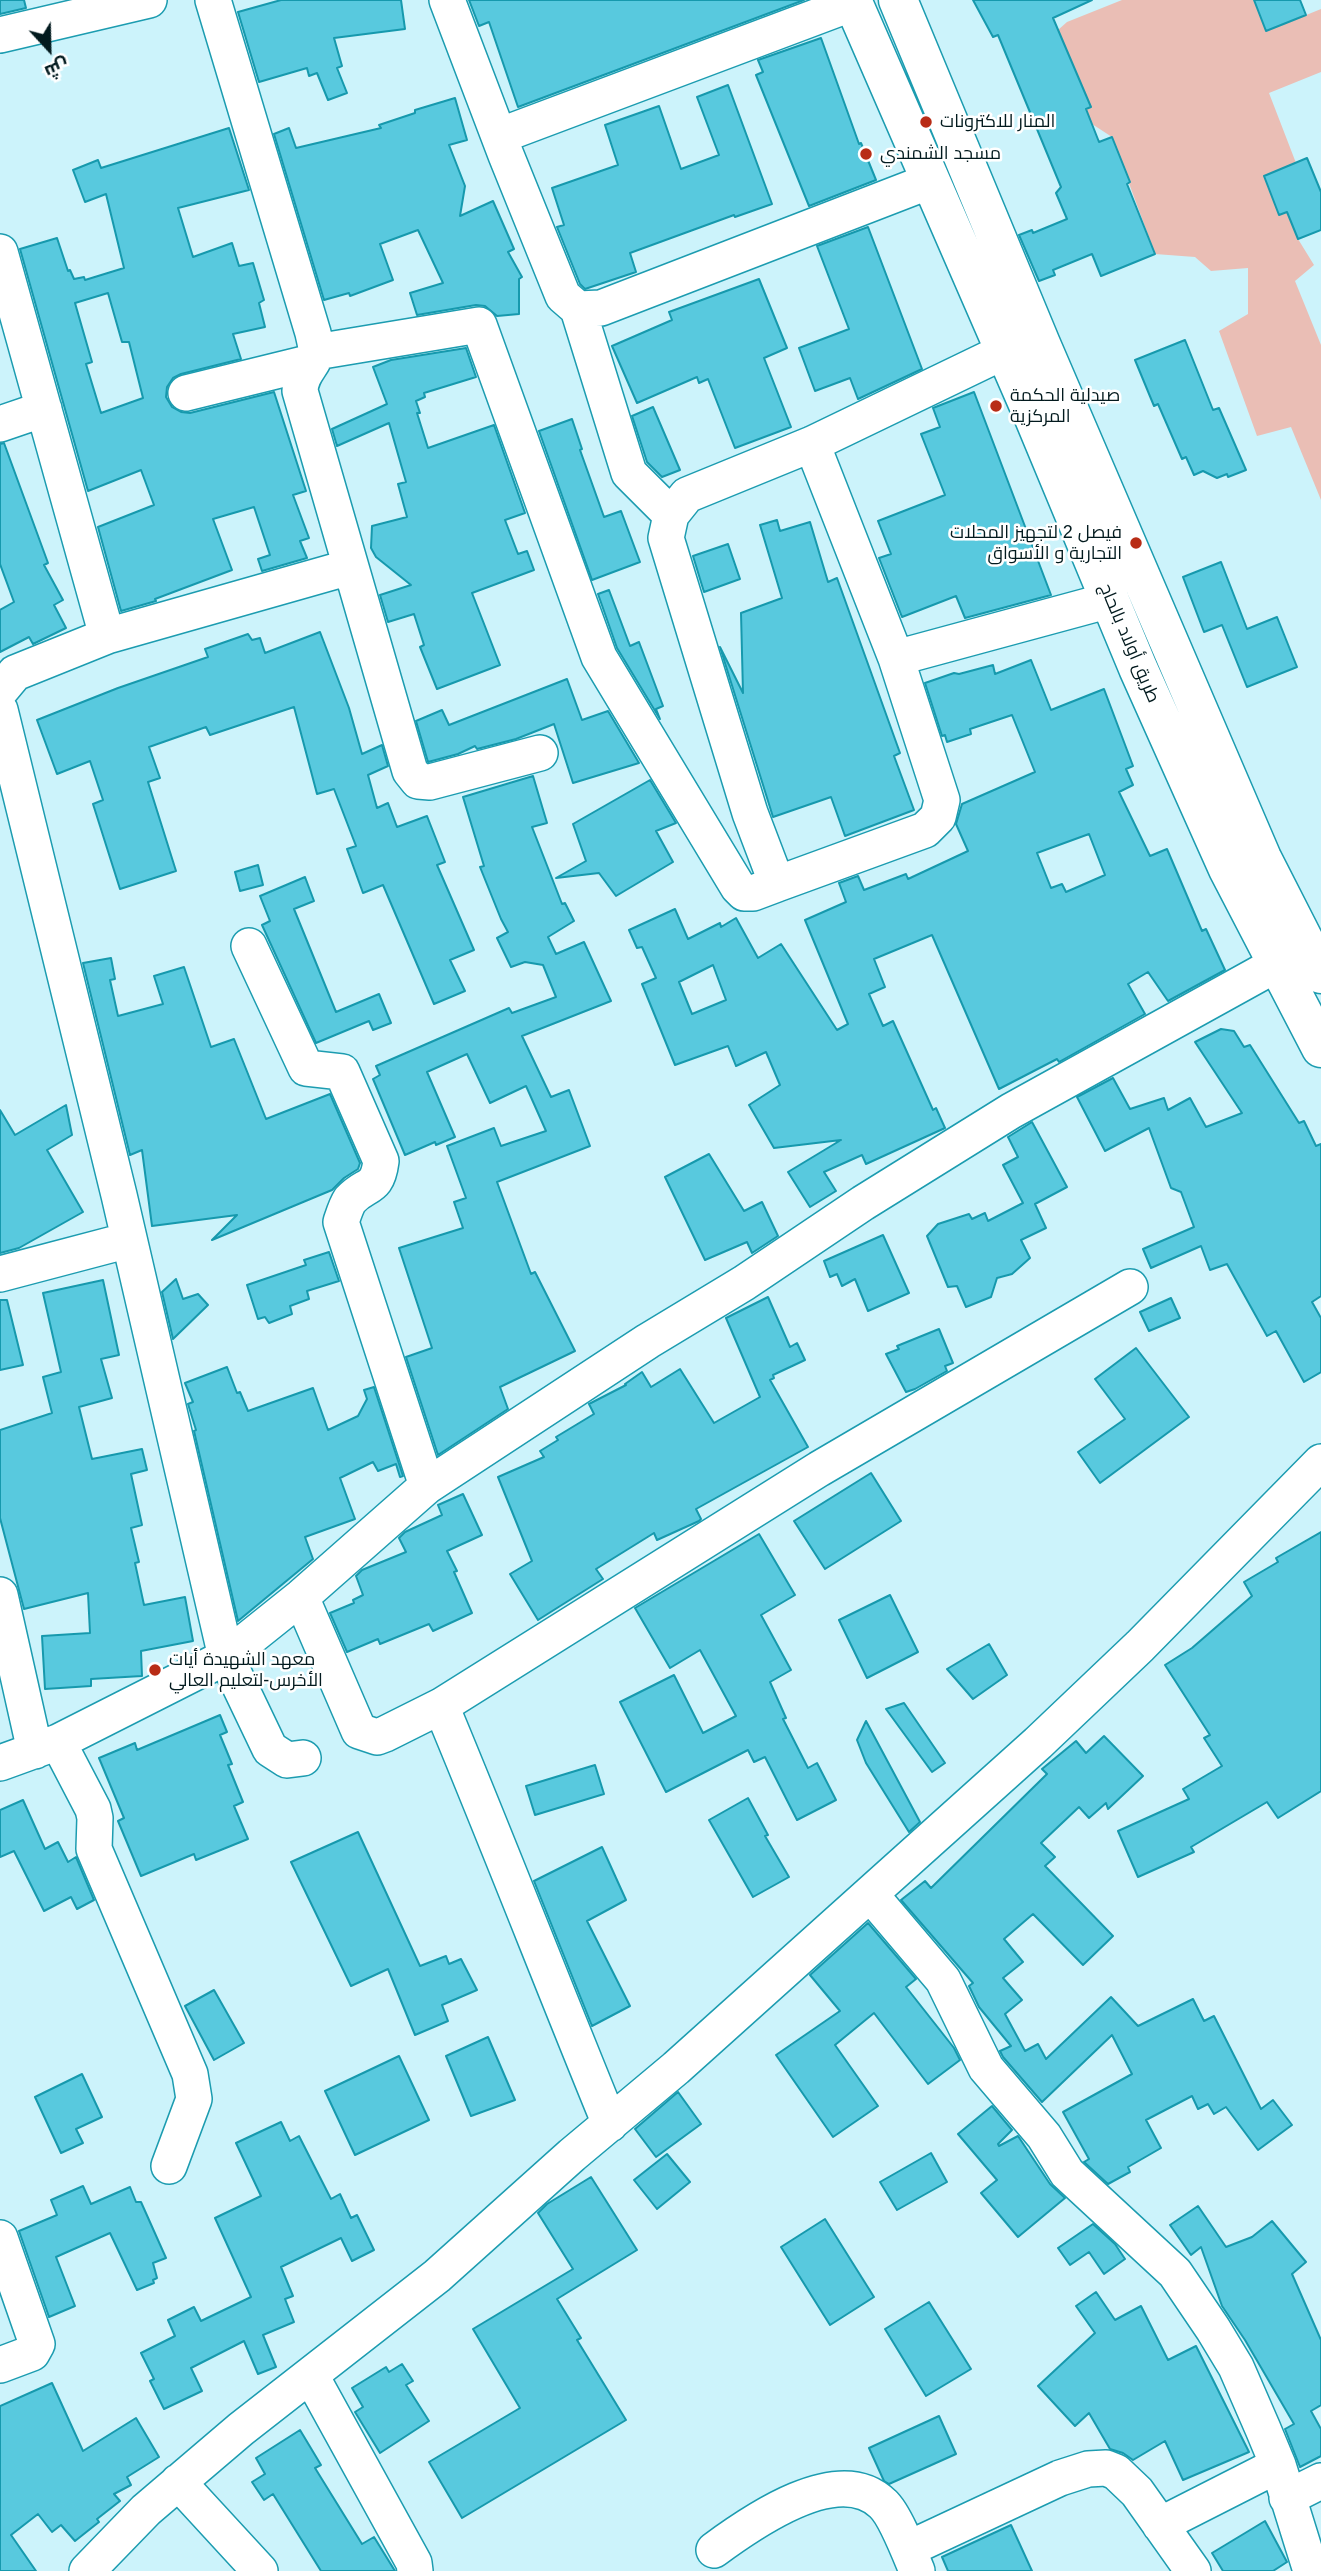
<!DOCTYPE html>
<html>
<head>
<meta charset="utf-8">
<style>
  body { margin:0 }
  #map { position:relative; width:1321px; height:2571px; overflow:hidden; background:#ccf3fb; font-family:Arial,Cairo,sans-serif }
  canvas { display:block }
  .north { position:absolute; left:14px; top:14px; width:70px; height:70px; -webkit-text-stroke:5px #fff; paint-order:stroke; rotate:158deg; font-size:19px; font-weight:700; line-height:28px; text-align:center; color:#021a1e }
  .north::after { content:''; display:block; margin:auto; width:24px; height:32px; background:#021a1e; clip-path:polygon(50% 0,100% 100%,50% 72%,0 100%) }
</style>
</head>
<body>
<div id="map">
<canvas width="1321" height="2571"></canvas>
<div class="north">ش</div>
</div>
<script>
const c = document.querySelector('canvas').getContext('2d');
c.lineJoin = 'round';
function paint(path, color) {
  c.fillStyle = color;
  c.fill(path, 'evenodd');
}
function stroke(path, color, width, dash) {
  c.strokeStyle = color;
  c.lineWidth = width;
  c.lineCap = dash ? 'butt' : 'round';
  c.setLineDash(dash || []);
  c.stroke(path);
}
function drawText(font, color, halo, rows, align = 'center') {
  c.font = font + ' Arial,Cairo,sans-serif';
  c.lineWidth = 5;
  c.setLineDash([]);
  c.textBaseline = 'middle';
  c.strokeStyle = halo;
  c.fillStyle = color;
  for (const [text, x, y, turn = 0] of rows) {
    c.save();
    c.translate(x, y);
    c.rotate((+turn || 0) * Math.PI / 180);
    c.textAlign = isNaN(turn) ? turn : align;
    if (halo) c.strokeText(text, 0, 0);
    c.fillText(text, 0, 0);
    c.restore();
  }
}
const green = new Path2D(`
  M1122,0H1254L1267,31L1321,9V72L1269,93L1296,163L1264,176L1279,215L1287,212L1298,239L1314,265L1295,281L1321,345V500L1291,427L1257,436L1219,331L1248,314V268L1211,271L1195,257L1155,254L1112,137L1092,124L1058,30L1067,22Z`);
const building = new Path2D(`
  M0,0H24L26,8L0,14Z
  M281,0H401L405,29L334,38L342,66L337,68L347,93L328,100L317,73L309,76L307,68L259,82L238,12Z
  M469,0H804L518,107L489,22L479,26Z
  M973,0H1092L1053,18L1091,107L1086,109L1099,142L1112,137L1130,182L1127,184L1155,254L1101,276L1092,254L1053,270L1055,275L1039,281L1019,235L1032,230L1033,233L1067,219L1056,193L1061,187L998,35L993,37Z
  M1254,0H1300L1306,15L1266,31Z
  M821,38L859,144L861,143L876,180L809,206L756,75L763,72L758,60Z
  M728,85L772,204L735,217L734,215L630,253L636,272L585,289L580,284L557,227L564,225L552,188L618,165L605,125L659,106L681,169L719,155L697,97Z
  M455,98L467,140L449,145L465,186L460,216L493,201L514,249L508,252L522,277L519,279V314L497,316L485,306L476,305L417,315L410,293L443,283L418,230L380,244L393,280L350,296L349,293L324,300L274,134L289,128L296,148L381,128L379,125L415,113V110Z
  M229,128L249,190L178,208L193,257L232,243L239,266L253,263L264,300L259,303L265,327L233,334L241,359L181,374L173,378L167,387L166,397L172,407L181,412L190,413L274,392L306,491L293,495L309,538L300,541L307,558L262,571L258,559L270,555L254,507L213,519L232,570L155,599L156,601L121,611L98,527L154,505L141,470L88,491L20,249L57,238L68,271L70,270L74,279L84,277L85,280L124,268L106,194L85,202L73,170L98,160L101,168ZM108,293L122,342H129L143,398L101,413L86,364L92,362L75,303Z
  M1307,158L1321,192V230L1298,239L1287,212L1279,215L1264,176Z
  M868,227L922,369L858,399L850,378L815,391L799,348L849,329L817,246Z
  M759,279L787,348L764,358L791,427L735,448L708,379L699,383L697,377L637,403L612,346L672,320L669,312Z
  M1185,340L1213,410L1219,408L1246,470L1228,477L1227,474L1217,478L1203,471L1194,475L1186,457L1182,459L1158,404L1154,406L1135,360Z
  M466,348L476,377L424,393L425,397L416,401L420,413H417L428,448L494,425L525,513L505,520L518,554L527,551L534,570L472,593L500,665L437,689L420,647L424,645L414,614L388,622L380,595L411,585L376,557L371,548L372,526L407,517L398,484L406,482L389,423L337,446L332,429L387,404L373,367L391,360Z
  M974,392L1051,595L965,618L956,596L902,617L879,558L891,554L878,521L945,495L921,434L940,427L933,408Z
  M653,407L680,470L662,477L647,462L632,416Z
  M572,419L582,449L580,450L604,517L621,511L640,562L592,580L539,431Z
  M4,443L48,563L44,565L63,600L54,605L66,628L33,644L29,637L0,652V610L14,602L0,564V444Z
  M777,520L780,531L810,522L828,582L837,578L900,753L894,756L914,810L845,836L831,797L773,817L720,647L743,693L741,613L782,598L760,525Z
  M728,544L740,579L704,592L693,556Z
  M1221,562L1247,629L1277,617L1297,667L1247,687L1222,625L1204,632L1183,577Z
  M609,590L630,646L639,642L663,706L656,709L660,719L617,648L598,594Z
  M320,632L349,708L362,754L382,745L388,766L368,775L377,808L388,803L397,827L427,816L445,862L437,865L474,950L450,960L465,991L434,1004L383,885L363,893L347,849L356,846L334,789L317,794L294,707L210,735L206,727L149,747L160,778L148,782L176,871L120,889L93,804L103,800L90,761L57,774L37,720L118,688L208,657L205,649L248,634L252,640L260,638L265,653Z
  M1031,660L1051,710L1104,689L1133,766L1126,769L1133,785L1119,792L1150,856L1167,849L1202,931L1206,929L1225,970L1168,1001L1148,972L1128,984L1145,1014L1059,1062L1057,1059L999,1089L932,935L874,959L885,987L869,994L883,1026L893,1021L933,1110L936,1108L945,1128L866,1164L862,1155L824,1172L836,1191L810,1207L788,1172L841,1140L774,1148L749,1105L780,1085L766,1052L736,1066L728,1046L675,1065L642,984L656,978L642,947L637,948L629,930L675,909L688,939L720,923L721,927L736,918L758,958L781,944L837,1030L848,1024L805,920L846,902L839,883L858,876L864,890L906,874L908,879L968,851L956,824L962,804L1035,772L1012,715L970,729L971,734L947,742L945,735L942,736L925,683L954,673L959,674L993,665L995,674ZM1089,834L1105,875L1066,892L1062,884L1051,888L1037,853ZM713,965L726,1000L692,1014L679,982Z
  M567,679L582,720L608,711L639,763L573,783L554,724L516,739L477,749L475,746L458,754L428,762L416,721L442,710L449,725Z
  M533,776L547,823L532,827L562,904L565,903L574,921L548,937L556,954L584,942L611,1001L522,1036L551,1097L569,1090L590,1146L497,1182L531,1274L535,1272L575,1351L500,1387L508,1409L438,1455L406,1357L432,1348L399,1248L463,1228L454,1202L466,1198L447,1146L494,1128L501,1146L546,1131L526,1086L490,1103L467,1054L427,1072L455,1137L436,1145L435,1142L405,1155L373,1079L380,1075L376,1066L509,1008L512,1013L556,997L543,965L525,962L511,967L497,938L508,932L501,919L480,867L484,866L463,797Z
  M650,780L676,823L656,831L673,862L616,896L599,873L556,878L586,861L573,824Z
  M258,865L263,885L240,891L235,872Z
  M305,877L314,901L294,909L336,1012L379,994L391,1023L373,1030L369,1021L316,1043L262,925L270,921L260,896Z
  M111,958L115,979L110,980L118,1016L163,1004L154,976L184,967L211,1047L234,1039L266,1119L330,1094L360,1163L358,1169L344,1178L332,1190L212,1240L237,1215L152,1226L142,1150L130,1155L83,963Z
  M1221,1029L1234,1031L1244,1047L1250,1045L1299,1123L1304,1121L1316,1146L1321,1144V1296L1312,1302L1321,1318V1372L1304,1382L1276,1331L1267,1336L1227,1264L1210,1270L1201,1246L1151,1268L1143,1249L1194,1227L1181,1192L1171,1188L1149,1128L1105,1151L1077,1097L1113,1078L1130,1109L1164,1098L1168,1110L1190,1098L1206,1127L1242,1113L1195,1042Z
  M66,1105L72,1135L47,1150L83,1212L19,1248L0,1253V1110L15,1135Z
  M1032,1122L1067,1187L1035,1204L1046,1228L1021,1240L1030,1258L1012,1274L997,1278L991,1297L966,1307L957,1286L948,1287L927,1236L938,1224L969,1214L972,1219L985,1213L988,1221L1023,1203L1003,1165L1018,1157L1008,1137Z
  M709,1154L744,1211L762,1202L778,1236L752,1253L747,1242L705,1260L665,1177Z
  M883,1235L909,1293L868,1311L855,1279L842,1286L837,1274L830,1277L824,1261Z
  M329,1252L339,1281L307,1291L309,1299L290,1306L292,1314L269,1323L265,1317L258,1319L247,1285L306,1265L304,1260Z
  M176,1279L183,1299L198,1294L208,1305L173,1339L162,1292Z
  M103,1280L119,1355L101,1359L112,1398L79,1407L92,1459L142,1449L147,1470L131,1474L142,1525L131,1528L139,1562L135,1563L144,1605L185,1597L193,1641L141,1651L142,1676L91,1679V1686L45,1689L42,1636L90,1633L88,1593L24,1609L0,1518V1430L52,1413L43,1377L61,1372L43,1293Z
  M768,1297L790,1347L797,1343L805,1360L773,1375L774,1378L770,1380L808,1447L696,1509L701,1519L699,1521L657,1540L654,1533L596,1569L603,1579L538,1620L510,1574L532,1561L498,1477L544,1457L540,1451L558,1440L556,1437L594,1414L589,1404L626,1385L625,1384L642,1372L651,1387L680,1369L714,1423L760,1397L726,1318Z
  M1171,1298L1180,1318L1149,1331L1140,1312Z
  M0,1300H7L23,1365L0,1370Z
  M939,1329L953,1363L945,1366L947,1371L915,1389L906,1392L886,1354L899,1349L897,1346Z
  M1136,1348L1189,1417L1100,1483L1078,1452L1125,1419L1095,1379Z
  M227,1367L237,1393L240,1392L248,1411L313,1388L328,1430L358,1416L367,1399L364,1390L374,1387L403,1476L400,1477L396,1464L378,1471L373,1462L340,1478L355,1519L305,1537L313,1559L238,1621L194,1431L196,1430L188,1404L193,1402L185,1383Z
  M871,1473L901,1521L825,1569L794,1521Z
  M463,1494L482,1535L447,1551L457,1571L454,1572L472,1613L433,1631L429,1624L380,1644L378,1639L347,1652L330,1613L354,1603L353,1600L363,1595L356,1576L362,1570L406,1552L399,1538L405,1532L442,1515L438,1505Z
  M1321,1532V1791L1278,1818L1267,1802L1191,1847L1194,1852L1138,1877L1118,1831L1189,1799L1183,1789L1222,1766L1204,1738L1210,1735L1165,1665L1192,1648L1252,1596L1244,1582L1278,1562L1276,1558Z
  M759,1534L795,1595L761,1615L791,1670L770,1682L786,1718L783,1719L808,1768L817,1763L836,1800L797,1820L765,1757L754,1762L748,1750L666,1792L620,1702L674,1675L703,1733L736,1716L700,1650L670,1668L635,1608Z
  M890,1595L918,1652L867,1678L839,1620Z
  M989,1644L1007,1675L973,1699L947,1669Z
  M904,1703L945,1763L932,1772L886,1709Z
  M220,1715L227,1732L220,1735L232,1764L228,1765L243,1802L234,1806L248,1839L196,1860L194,1854L141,1876L118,1821L124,1818L99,1758L135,1743L137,1750Z
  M866,1721L920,1822L909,1832L866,1763L857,1740Z
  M1104,1736L1143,1776L1108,1809L1106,1803L1089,1818L1079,1807L1041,1843L1055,1857L1045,1866L1113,1936L1083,1965L1033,1914L1004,1939L1023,1962L1003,1978L1022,2000L1005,2014L1025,2051L1038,2044L1046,2059L1111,1997L1138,2026L1193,1999L1204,2021L1214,2016L1261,2109L1273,2100L1292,2125L1258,2150L1226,2107L1214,2114L1208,2104L1198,2109L1192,2096L1146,2120L1161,2148L1128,2167L1130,2172L1108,2184L1084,2162L1089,2159L1063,2112L1132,2074L1112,2035L1042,2102L1003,2057L1000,2051L1011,2046L979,2007L969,1986L973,1983L901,1900L925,1881L931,1888L1047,1774L1042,1769L1076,1741L1086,1753Z
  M595,1765L604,1794L535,1815L526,1786Z
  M748,1798L768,1835L765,1836L789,1877L753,1897L709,1820Z
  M23,1800L45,1849L58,1842L68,1862L76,1857L94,1900L77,1909L71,1897L44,1911L14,1851L0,1857V1810Z
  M358,1832L420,1966L446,1956L449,1964L461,1959L477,1990L442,2005L448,2021L415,2035L388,1969L351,1986L291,1862Z
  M602,1847L626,1900L587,1921L630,2006L592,2026L534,1881Z
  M868,1923L916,1979L906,1987L954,2048L960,2060L928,2084L874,2013L835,2045L878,2106L833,2137L776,2055L840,2011L810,1975Z
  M214,1990L244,2043L214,2060L185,2006Z
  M488,2037L515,2100L471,2116L446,2056Z
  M399,2056L429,2120L355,2155L325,2091Z
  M82,2074L102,2117L76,2129L83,2143L61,2153L35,2097Z
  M678,2092L701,2124L656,2157L635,2129Z
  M992,2106L1012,2130L998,2144L999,2146L1018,2136L1050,2184L1065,2198L1018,2237L981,2193L997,2180L958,2134Z
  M281,2122L290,2141L299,2136L331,2199L340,2194L351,2218L357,2215L374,2250L352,2261L341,2238L281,2267L293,2296L285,2299L294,2322L263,2335L276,2367L258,2374L244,2341L191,2368L202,2391L164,2409L150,2381L154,2379L141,2353L175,2336L168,2320L194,2307L201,2321L251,2297L215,2218L261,2196L236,2143Z
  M931,2153L947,2182L897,2210L880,2182Z
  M667,2154L690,2182L657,2209L634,2180Z
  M591,2177L637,2250L557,2299L581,2338L577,2340L626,2420L462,2518L429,2462L520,2408L473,2329L573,2269L538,2213L547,2204Z
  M83,2186L91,2204L130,2187L136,2202H141L166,2258L153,2263L157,2278L153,2280L154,2283L137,2290L110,2233L56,2257L75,2306L49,2317L19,2231L57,2215L51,2200Z
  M1198,2206L1226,2247L1252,2237L1272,2221L1306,2262L1292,2274L1321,2340V2405L1311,2411L1321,2429V2456L1300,2467L1285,2429L1294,2424L1245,2340L1222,2306L1201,2247L1191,2255L1170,2225Z
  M825,2219L874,2297L830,2325L781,2247Z
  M1093,2224L1115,2244L1125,2259L1104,2274L1089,2252L1070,2265L1058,2248Z
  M1096,2292L1115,2320L1141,2306L1168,2360L1196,2346L1249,2452L1183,2480L1165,2441L1133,2460L1123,2453L1110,2449L1089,2413L1075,2426L1038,2386L1095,2333L1076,2306Z
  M929,2302L971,2369L926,2396L885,2329Z
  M402,2364L413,2381L406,2385L429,2421L380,2453L355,2412L363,2407L352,2388L386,2367L389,2372Z
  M52,2383L83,2451L136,2418L159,2457L127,2477L131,2485L114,2494L120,2501L97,2519L99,2522L75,2541L61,2525L52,2532L38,2514L11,2535L36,2571H0V2406Z
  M939,2416L956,2454L889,2484L884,2481L869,2448Z
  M300,2430L321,2465L315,2468L362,2544L374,2537L395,2571H321L273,2494L264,2500L252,2482L265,2474L256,2458Z
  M1265,2521L1287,2562L1273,2571H1223L1212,2553Z
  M1011,2525L1032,2571H948L942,2557Z`);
const minor = new Path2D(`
  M213,0L313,333C314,338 316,345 316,350C316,365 301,370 300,391L410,771L418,781L430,782L540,753
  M447,0L506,155L563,296L578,309L629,473L671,515
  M0,35L149,0
  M499,136L853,3
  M0,252L107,636
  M578,309L601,308L930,181
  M316,352L479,325L599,657L738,887L744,893H753L777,884
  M186,393L312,362
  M0,424L44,409
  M812,444L896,658L942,800L938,817L925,830L777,884L750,813L666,538L671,515L687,495L812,444L1005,351
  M896,658L1110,600
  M0,691L15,673L107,636L350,567
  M0,710L119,1195L226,1657L270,1749L287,1760L303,1758
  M249,946L306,1068L342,1072L381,1161C377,1192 366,1182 350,1200C346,1206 343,1216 341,1222L427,1486
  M0,1274L129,1240
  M0,1595L35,1751
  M301,1597L359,1731L377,1737L385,1734L441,1706L819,1469L1130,1287
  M441,1706C499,1845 553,1985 610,2124
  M58,1742L93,1809L95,1818L94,1849L190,2074L194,2099L169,2166
  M0,1763L58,1742L226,1657L301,1597L427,1486L648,1341L744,1283L863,1203L1011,1111L1277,964
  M870,1894L943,1980L986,2068L1044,2136L1067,2173L1175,2273L1213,2329L1236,2367L1263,2429L1278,2465L1311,2571
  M0,2238L37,2344L32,2353L0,2365
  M311,2376L414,2563L415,2571
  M178,2482L260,2571
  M1287,2498L1321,2481
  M1160,2525L1278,2465
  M908,2549L1060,2478L1088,2469L1106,2468L1116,2472L1137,2492L1193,2571
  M714,2550C752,2522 839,2461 883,2504C895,2515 910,2554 917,2571
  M87,2571L146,2510L241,2429L437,2276L572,2155L676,2068L1038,1743L1140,1646L1321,1462`);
const major = new Path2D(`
  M852,0L1034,418L1138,668L1228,869L1321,1048
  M898,0L1041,344L1262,858L1321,974`);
const markers = [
  [926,122,7,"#b82c16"],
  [866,154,7,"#b82c16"],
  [996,406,7,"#b82c16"],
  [1136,543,7,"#b82c16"],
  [155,1670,7,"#b82c16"]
];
const poiNames = [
  ["المنار للاكترونات",940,122],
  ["مسجد الشمندي",880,154],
  ["صيدلية الحكمة",1010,396],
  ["المركزية",1010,417],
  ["فيصل 2 لتجهيز المحلات",1122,533,"right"],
  ["التجارية و الأسواق",1122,554,"right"],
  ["معهد الشهيدة أيات",169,1660],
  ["الأخرس-لتعليم العالي",169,1681]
];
const streetNames = [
  ["طريق أولاد بالحاج",1129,643,67]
];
paint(green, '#eabeb5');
paint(building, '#58c9de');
stroke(building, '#1699ad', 2);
stroke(minor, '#1c9cb0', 38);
stroke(major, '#1c9cb0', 41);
stroke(minor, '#fff', 35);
stroke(major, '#fff', 38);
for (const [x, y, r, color] of markers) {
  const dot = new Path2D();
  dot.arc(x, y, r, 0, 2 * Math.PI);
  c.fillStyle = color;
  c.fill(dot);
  stroke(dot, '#fff', 2.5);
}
drawText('18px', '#021a1e', '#fff', poiNames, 'left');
drawText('18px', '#021a1e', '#fff', streetNames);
</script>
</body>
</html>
